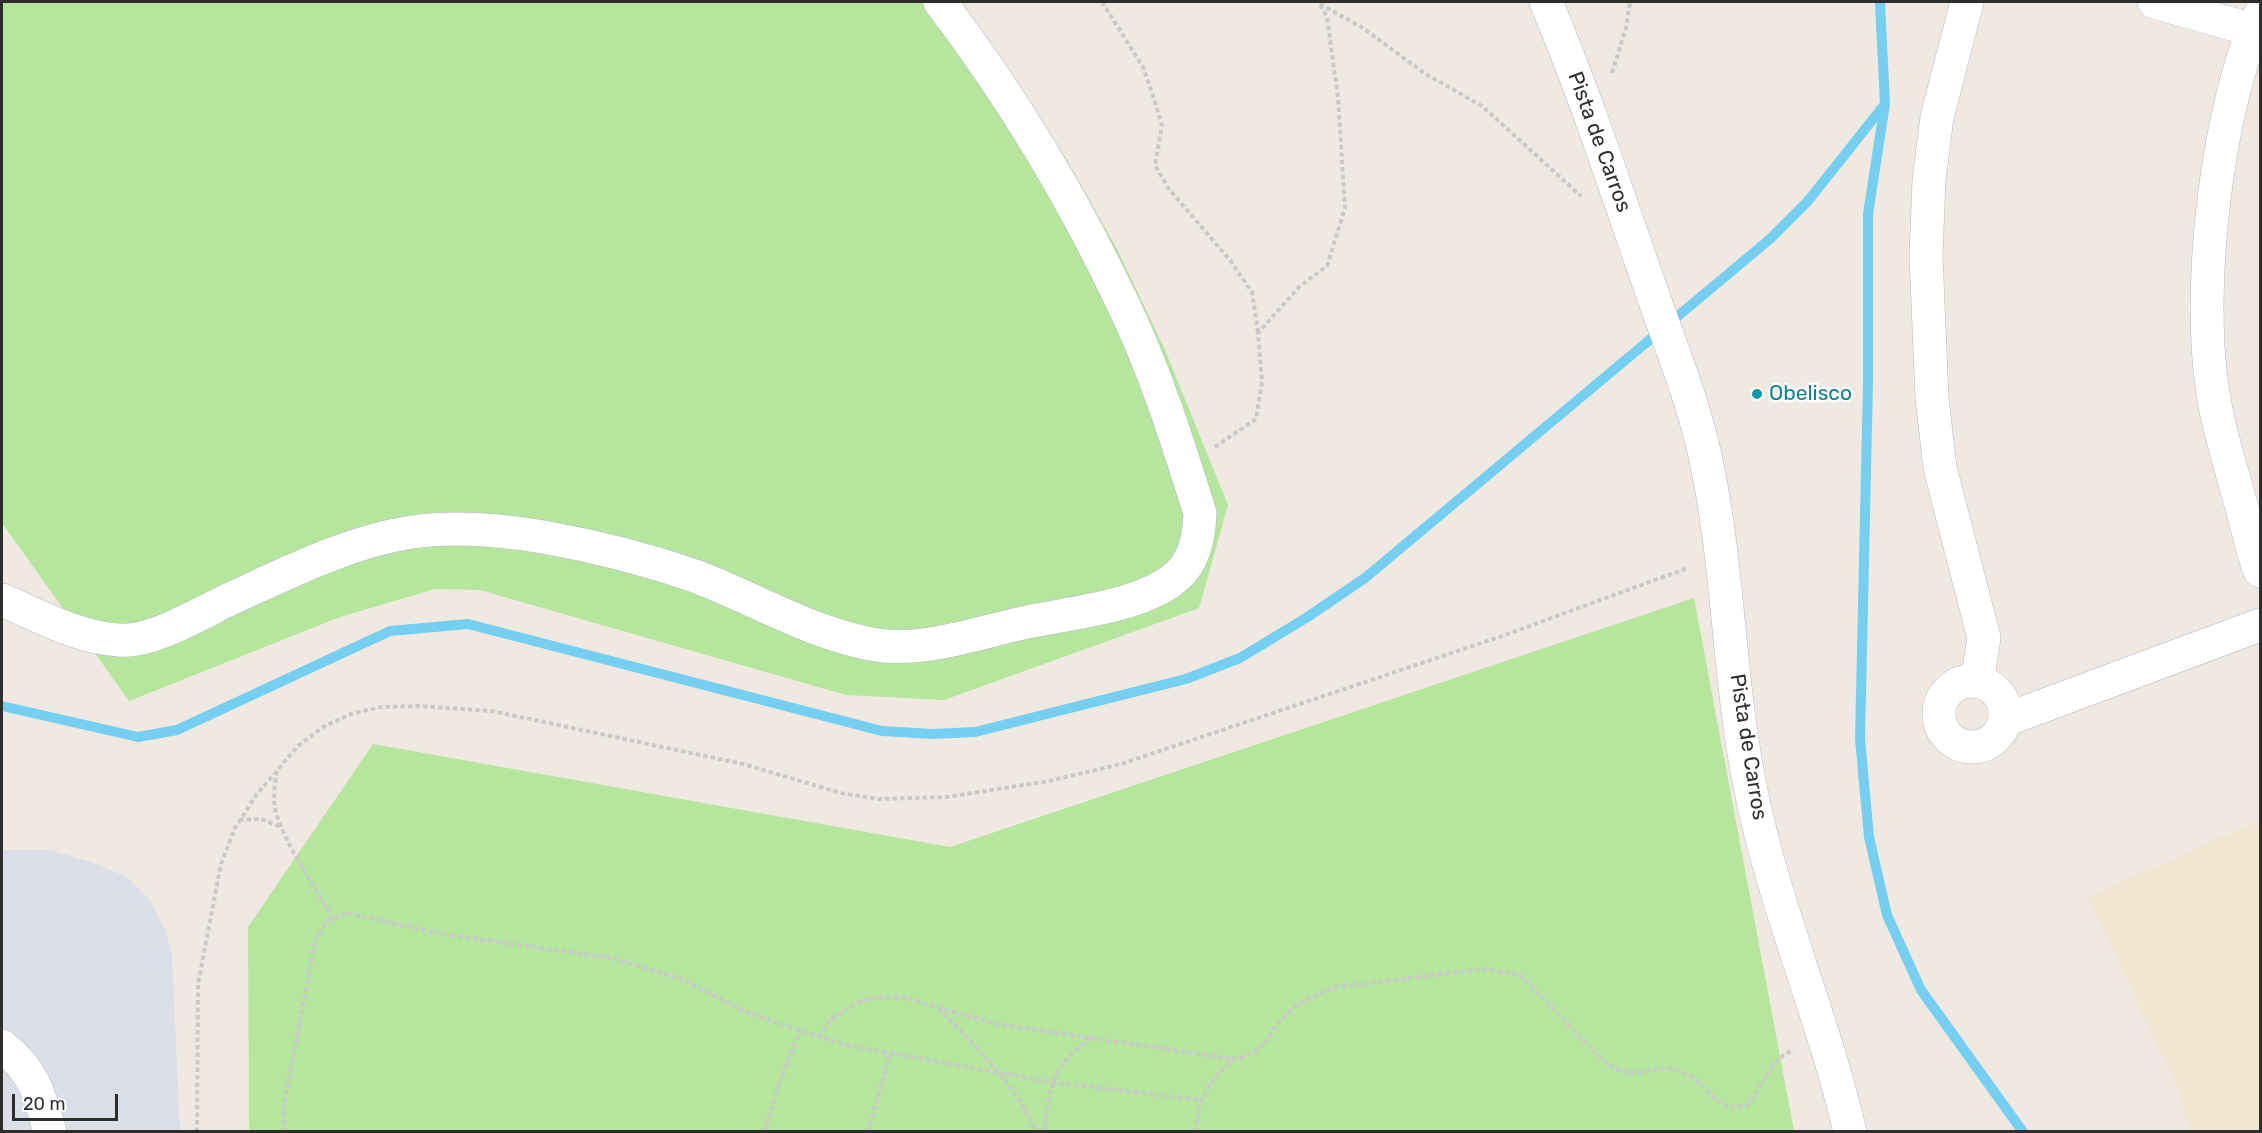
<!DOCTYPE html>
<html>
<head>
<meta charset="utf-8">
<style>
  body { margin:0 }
  #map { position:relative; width:2262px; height:1133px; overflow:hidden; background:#efe9e1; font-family:Rubik,sans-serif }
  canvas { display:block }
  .frame { position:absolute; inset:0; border:3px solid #2e2e2e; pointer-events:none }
  .scale { position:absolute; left:12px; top:1094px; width:106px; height:27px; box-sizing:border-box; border:3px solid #2e2e2e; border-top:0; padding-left:8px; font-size:18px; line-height:21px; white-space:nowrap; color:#2e2e2e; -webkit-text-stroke:4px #fff; paint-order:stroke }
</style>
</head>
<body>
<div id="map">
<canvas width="2262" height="1133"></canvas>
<div class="frame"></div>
<div class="scale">20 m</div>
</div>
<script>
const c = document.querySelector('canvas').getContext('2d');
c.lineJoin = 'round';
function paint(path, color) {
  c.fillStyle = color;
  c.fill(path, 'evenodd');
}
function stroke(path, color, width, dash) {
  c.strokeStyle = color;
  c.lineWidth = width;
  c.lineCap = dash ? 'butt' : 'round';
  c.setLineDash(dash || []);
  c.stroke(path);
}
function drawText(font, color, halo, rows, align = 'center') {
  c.font = font + ' Rubik,sans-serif';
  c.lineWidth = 5;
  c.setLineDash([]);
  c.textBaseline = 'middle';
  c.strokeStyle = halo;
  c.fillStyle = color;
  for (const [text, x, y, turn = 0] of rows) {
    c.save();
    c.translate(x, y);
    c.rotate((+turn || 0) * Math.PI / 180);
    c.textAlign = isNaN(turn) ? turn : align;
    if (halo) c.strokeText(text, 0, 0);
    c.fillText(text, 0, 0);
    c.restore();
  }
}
const education = new Path2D(`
  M2260,820V1131H2190L2177,1088L2088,897Z`);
const airport = new Path2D(`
  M2,850H50L94,863L127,877L149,899L165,929L172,956L180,1131H2Z`);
const green = new Path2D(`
  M2,2H960L1008,68L1067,160L1117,249L1165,350L1228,505L1199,608L944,700L846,695L480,590L435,589L340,617L129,701L2,523Z
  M1694,598L1794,1131H249L248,927L373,744L950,847Z`);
const stream = new Path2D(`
  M1880,2L1885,104L1868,214V382L1860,739L1869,837L1887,915L1921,990L2023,1132
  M2,706L138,737L177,730L390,631L468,624L882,731L933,734L975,732L1186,679L1240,658L1306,618L1365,578L1770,239L1808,201L1885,104`);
const building = new Path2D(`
  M1756,388L1763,392L1758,400L1750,396Z`);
const path = new Path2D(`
  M1102,2L1143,67L1154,99L1162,126L1155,165L1168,188L1229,259L1252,292L1258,332
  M1320,4L1363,28L1424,73L1482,106L1581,196
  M1612,73L1626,28L1630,2
  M1215,447L1256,419L1262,382L1258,333L1299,287L1327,266L1345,208L1338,97L1327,17L1319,2
  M277,771C275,783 273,796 275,808C281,839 316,888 332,917
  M239,820L261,819L281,827
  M939,1008C974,1047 1016,1083 1036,1132
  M819,1037L831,1019L858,1002L872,998L902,997L997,1024L1234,1059C1268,1053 1265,1035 1286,1015C1300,1001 1318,994 1336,987L1485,969L1520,975L1607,1064C1642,1085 1653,1059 1684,1073C1709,1083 1717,1116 1747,1105C1765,1086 1767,1060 1794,1050
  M197,1132L198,984L221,864L235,828L257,794L298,746L323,727L351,714L381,707L418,706L492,711L743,764L841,793L878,799L947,797L1049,781L1121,764L1505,635L1688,568
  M284,1132V1104L316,937L327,921L347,913L442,934L611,958L679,978L751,1014L845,1045L1051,1082L1201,1100
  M764,1132L780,1081L800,1031
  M868,1132L890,1053
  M1044,1132C1050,1086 1051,1066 1091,1038
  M1196,1132C1196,1101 1211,1078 1234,1059`);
const minor = new Path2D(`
  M1546,2C1585,94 1616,190 1649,284C1670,345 1696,406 1708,470C1729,574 1729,682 1750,786C1773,904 1823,1015 1850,1132
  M1967,2L1937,117L1929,180L1926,256L1932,398L1940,468L1984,638L1977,682
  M2154,2L2253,30
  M2260,14C2217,108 2197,284 2212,386C2217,424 2229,461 2239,497C2246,521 2251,548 2260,571
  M2,600C38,615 78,638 119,640C151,643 199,614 228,600C287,573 348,542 412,532C454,526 501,530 543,537C594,546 646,559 695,576C754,598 823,640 885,646C932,650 981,632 1027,622C1070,613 1135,607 1171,581C1194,565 1199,539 1200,513C1178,443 1155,370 1123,304C1073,198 1011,95 940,2
  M1939 714a33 33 0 1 1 66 0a33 33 0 1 1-66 0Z
  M2005,720L2260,625
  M2,1046C34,1071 39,1093 50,1132`);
const markers = [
  [1757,394,6,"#0f9aa8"]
];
const streetNames = [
  ["Pista de Carros",1599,142,70],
  ["Pista de Carros",1748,747,81]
];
const cultureNames = [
  ["Obelisco",1769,394]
];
paint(education, '#f0e6d1');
paint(airport, '#dcdee8');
paint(green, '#b6e59e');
stroke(stream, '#75cff0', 10);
paint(building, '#cbc7bf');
stroke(building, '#cbc5ba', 1.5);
stroke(minor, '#b4b7c1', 34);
stroke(path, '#c9c9c9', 4, [4.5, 3]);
stroke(minor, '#fff', 33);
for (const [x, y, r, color] of markers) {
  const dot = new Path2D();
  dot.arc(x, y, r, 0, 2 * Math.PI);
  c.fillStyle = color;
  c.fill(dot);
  stroke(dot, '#fff', 2);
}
drawText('21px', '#2e2e2e', '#fff', streetNames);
drawText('21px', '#0d838f', '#fff', cultureNames, 'left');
</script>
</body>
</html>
